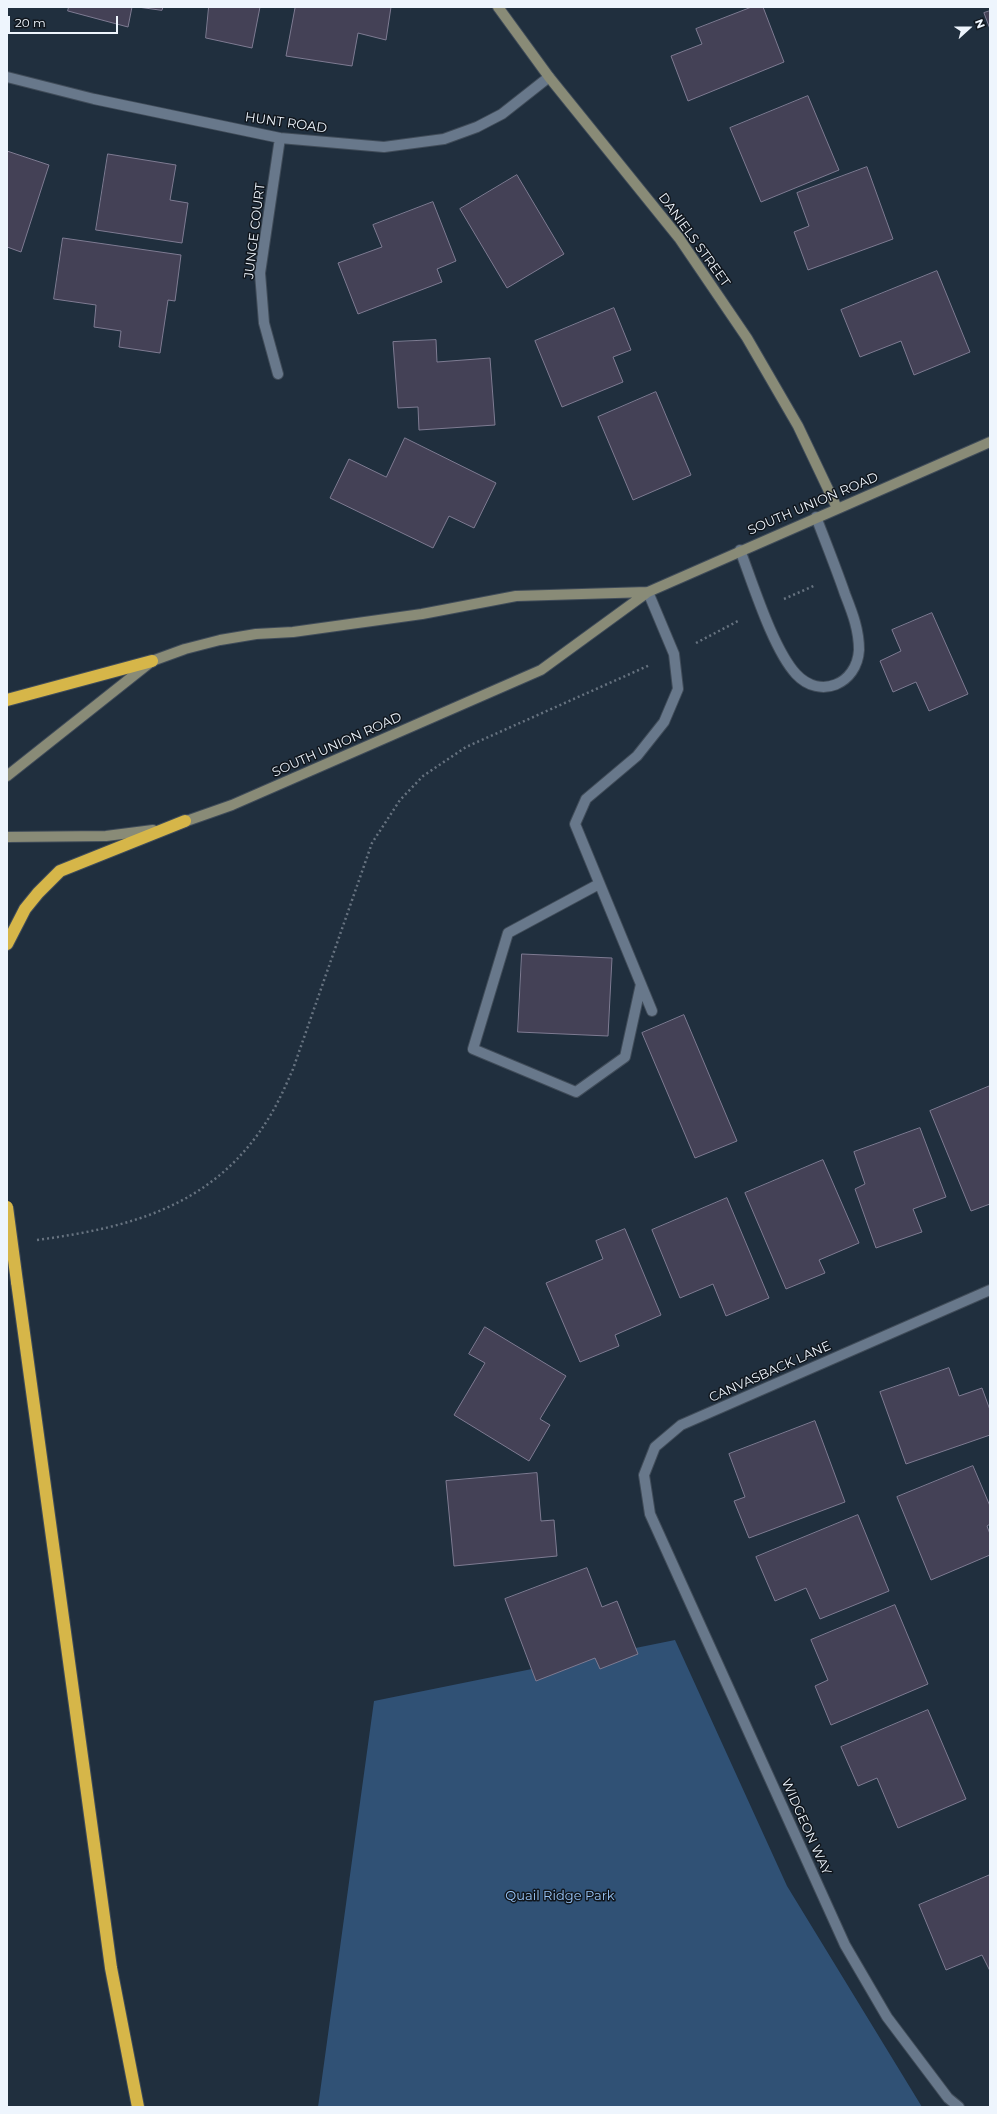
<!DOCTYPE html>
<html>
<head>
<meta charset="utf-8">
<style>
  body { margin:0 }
  #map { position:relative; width:997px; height:2114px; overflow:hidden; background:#202f3e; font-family:Montserrat,sans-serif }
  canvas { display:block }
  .frame { position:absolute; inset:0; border:8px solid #eef5fd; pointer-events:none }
  .north { position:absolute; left:949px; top:8px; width:40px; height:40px; -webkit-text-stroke:3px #10161d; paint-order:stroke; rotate:69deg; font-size:11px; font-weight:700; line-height:16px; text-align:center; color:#eef5fd }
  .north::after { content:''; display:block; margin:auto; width:14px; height:18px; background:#eef5fd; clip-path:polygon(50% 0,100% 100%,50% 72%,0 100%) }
  .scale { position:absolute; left:8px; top:16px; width:110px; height:18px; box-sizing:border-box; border:2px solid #eef5fd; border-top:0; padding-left:5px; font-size:12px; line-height:14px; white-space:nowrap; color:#eef5fd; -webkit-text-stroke:3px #10161d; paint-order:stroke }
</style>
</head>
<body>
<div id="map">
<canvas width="997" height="2114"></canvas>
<div class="frame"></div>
<div class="north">N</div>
<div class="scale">20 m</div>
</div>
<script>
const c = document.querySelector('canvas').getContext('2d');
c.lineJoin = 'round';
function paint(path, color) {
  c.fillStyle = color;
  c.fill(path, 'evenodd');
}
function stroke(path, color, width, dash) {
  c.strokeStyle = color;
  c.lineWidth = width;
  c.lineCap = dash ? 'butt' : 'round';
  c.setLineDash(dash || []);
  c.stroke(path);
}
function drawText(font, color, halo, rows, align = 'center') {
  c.font = font + ' Montserrat,sans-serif';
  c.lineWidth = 3;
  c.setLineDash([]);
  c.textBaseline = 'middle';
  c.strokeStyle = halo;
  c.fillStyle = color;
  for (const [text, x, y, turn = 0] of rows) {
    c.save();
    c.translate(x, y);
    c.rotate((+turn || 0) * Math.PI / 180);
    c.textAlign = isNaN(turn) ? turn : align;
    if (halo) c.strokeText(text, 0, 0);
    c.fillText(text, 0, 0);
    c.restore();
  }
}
const green = new Path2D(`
  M675,1640L787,1886L922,2107H318L374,1701Z`);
const building = new Path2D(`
  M69,7H132L128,27L68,11Z
  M138,7H163L162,10Z
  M209,7H260L252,48L206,38Z
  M305,7H391L386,40L358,33L352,66L286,56L295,8Z
  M752,7H763L784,62L688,101L671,56L702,44L696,29Z
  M990,11V29L984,13Z
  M808,96L839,170L761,202L730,128Z
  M7,151L49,165L21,252L7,247Z
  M108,154L176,165L170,200L188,203L182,243L96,230Z
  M867,167L893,239L808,270L794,232L809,226L797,193Z
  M517,175L564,254L507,288L460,209Z
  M433,202L456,261L437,269L442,282L358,314L338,263L382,247L373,225Z
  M63,238L181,255L175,301L168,300L160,353L119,347L121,331L94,327L96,305L54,299Z
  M937,271L970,352L914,375L901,341L860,357L841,310Z
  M614,308L631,350L613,357L623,382L562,407L535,341Z
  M436,340L437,362L490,358L495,425L419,430L418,407L398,408L393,342Z
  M656,392L691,475L633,500L598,417Z
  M405,438L496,483L474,528L449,516L433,548L330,498L349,459L386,477Z
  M932,613L968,694L929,711L916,682L893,692L880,661L901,651L892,630Z
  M522,954L612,958L608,1036L518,1032Z
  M684,1015L737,1141L695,1158L642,1033Z
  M990,1086V1204L971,1211L930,1111Z
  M920,1128L946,1197L913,1209L922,1232L876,1248L855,1189L865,1184L854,1152Z
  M823,1160L859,1243L819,1260L825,1273L786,1289L745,1193Z
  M727,1198L769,1298L726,1316L713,1284L680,1298L652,1230Z
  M625,1229L661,1315L615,1335L619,1346L580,1362L546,1283L603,1259L596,1241Z
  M485,1327L566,1376L540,1419L550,1425L529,1461L454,1415L485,1363L469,1354Z
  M949,1368L959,1396L982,1388L990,1410V1435L906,1464L880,1392Z
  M815,1421L845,1502L749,1538L734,1501L745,1497L729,1454Z
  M973,1466L990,1506V1524L987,1526L990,1534V1555L931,1580L897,1497Z
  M537,1473L541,1521L554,1520L557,1556L454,1566L446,1481Z
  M858,1515L889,1591L820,1619L806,1588L775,1601L756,1557Z
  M587,1568L602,1607L617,1601L638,1654L600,1669L595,1658L536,1681L505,1599Z
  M895,1605L928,1684L831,1725L815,1686L828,1680L811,1640Z
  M928,1710L966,1799L898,1828L877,1778L858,1786L841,1747Z
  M990,1875V1971L982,1955L946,1970L919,1905Z`);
const path = new Path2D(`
  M784,599L816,585
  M696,643L740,620
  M37,1240C134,1227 216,1205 270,1116C279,1101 286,1085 293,1069L372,843L400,800L423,776L466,747L650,665`);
const lane = new Path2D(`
  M740,550C753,584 773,649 796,674C820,700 857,684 859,650C859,629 852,612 845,594C836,568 826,543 816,517
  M648,592L674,654L678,689L664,722L637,756L586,799L575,824L652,1011
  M599,884L508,933L473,1049L576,1092L625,1057L641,984`);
const street = new Path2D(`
  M7,77L94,99L280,138L384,147L444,139L477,127L502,114L549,77
  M278,374L264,323L260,273L280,138
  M959,2107L948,2098L887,2017L845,1945L650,1514L644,1475L655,1447L681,1425L990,1290`);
const secondary = new Path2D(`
  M498,7L549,77L679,238L747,338L798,426L837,508
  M7,776L152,661L185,649L220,640L256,634L293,632L422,614L516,596L648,592
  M178,824L232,805L541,670L648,592L990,442
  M7,837L106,836L153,830`);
const highway = new Path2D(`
  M7,700L152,661
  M7,944L25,909L38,893L60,871L185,821
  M17,1282L111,1968L138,2107`);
const highwayBridge = new Path2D(`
  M7,1207L17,1282`);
const streetNames = [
  ["HUNT ROAD",286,123,8],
  ["JUNGE COURT",255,231,-83],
  ["DANIELS STREET",694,240,54],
  ["SOUTH UNION ROAD",813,504,-23],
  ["SOUTH UNION ROAD",337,745,-24],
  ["CANVASBACK LANE",770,1372,-24],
  ["WIDGEON WAY",806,1827,66]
];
const parkNames = [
  ["Quail Ridge Park",560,1896]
];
paint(green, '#305175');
paint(building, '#444156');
stroke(building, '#7e7b92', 1);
stroke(lane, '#404c59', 12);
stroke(street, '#404c59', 12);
stroke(secondary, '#404c59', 12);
stroke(highway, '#404c59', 14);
stroke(path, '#677380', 2.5, [2, 3]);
stroke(lane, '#68788b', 10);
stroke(street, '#68788b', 10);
stroke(secondary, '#898b77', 10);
stroke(highway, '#d6b649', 12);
stroke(highwayBridge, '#404c59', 14, []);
stroke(highwayBridge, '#d6b649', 12);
drawText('13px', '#eef5fd', '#10161d', streetNames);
drawText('13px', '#98c4f6', '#10161d', parkNames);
</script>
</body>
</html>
